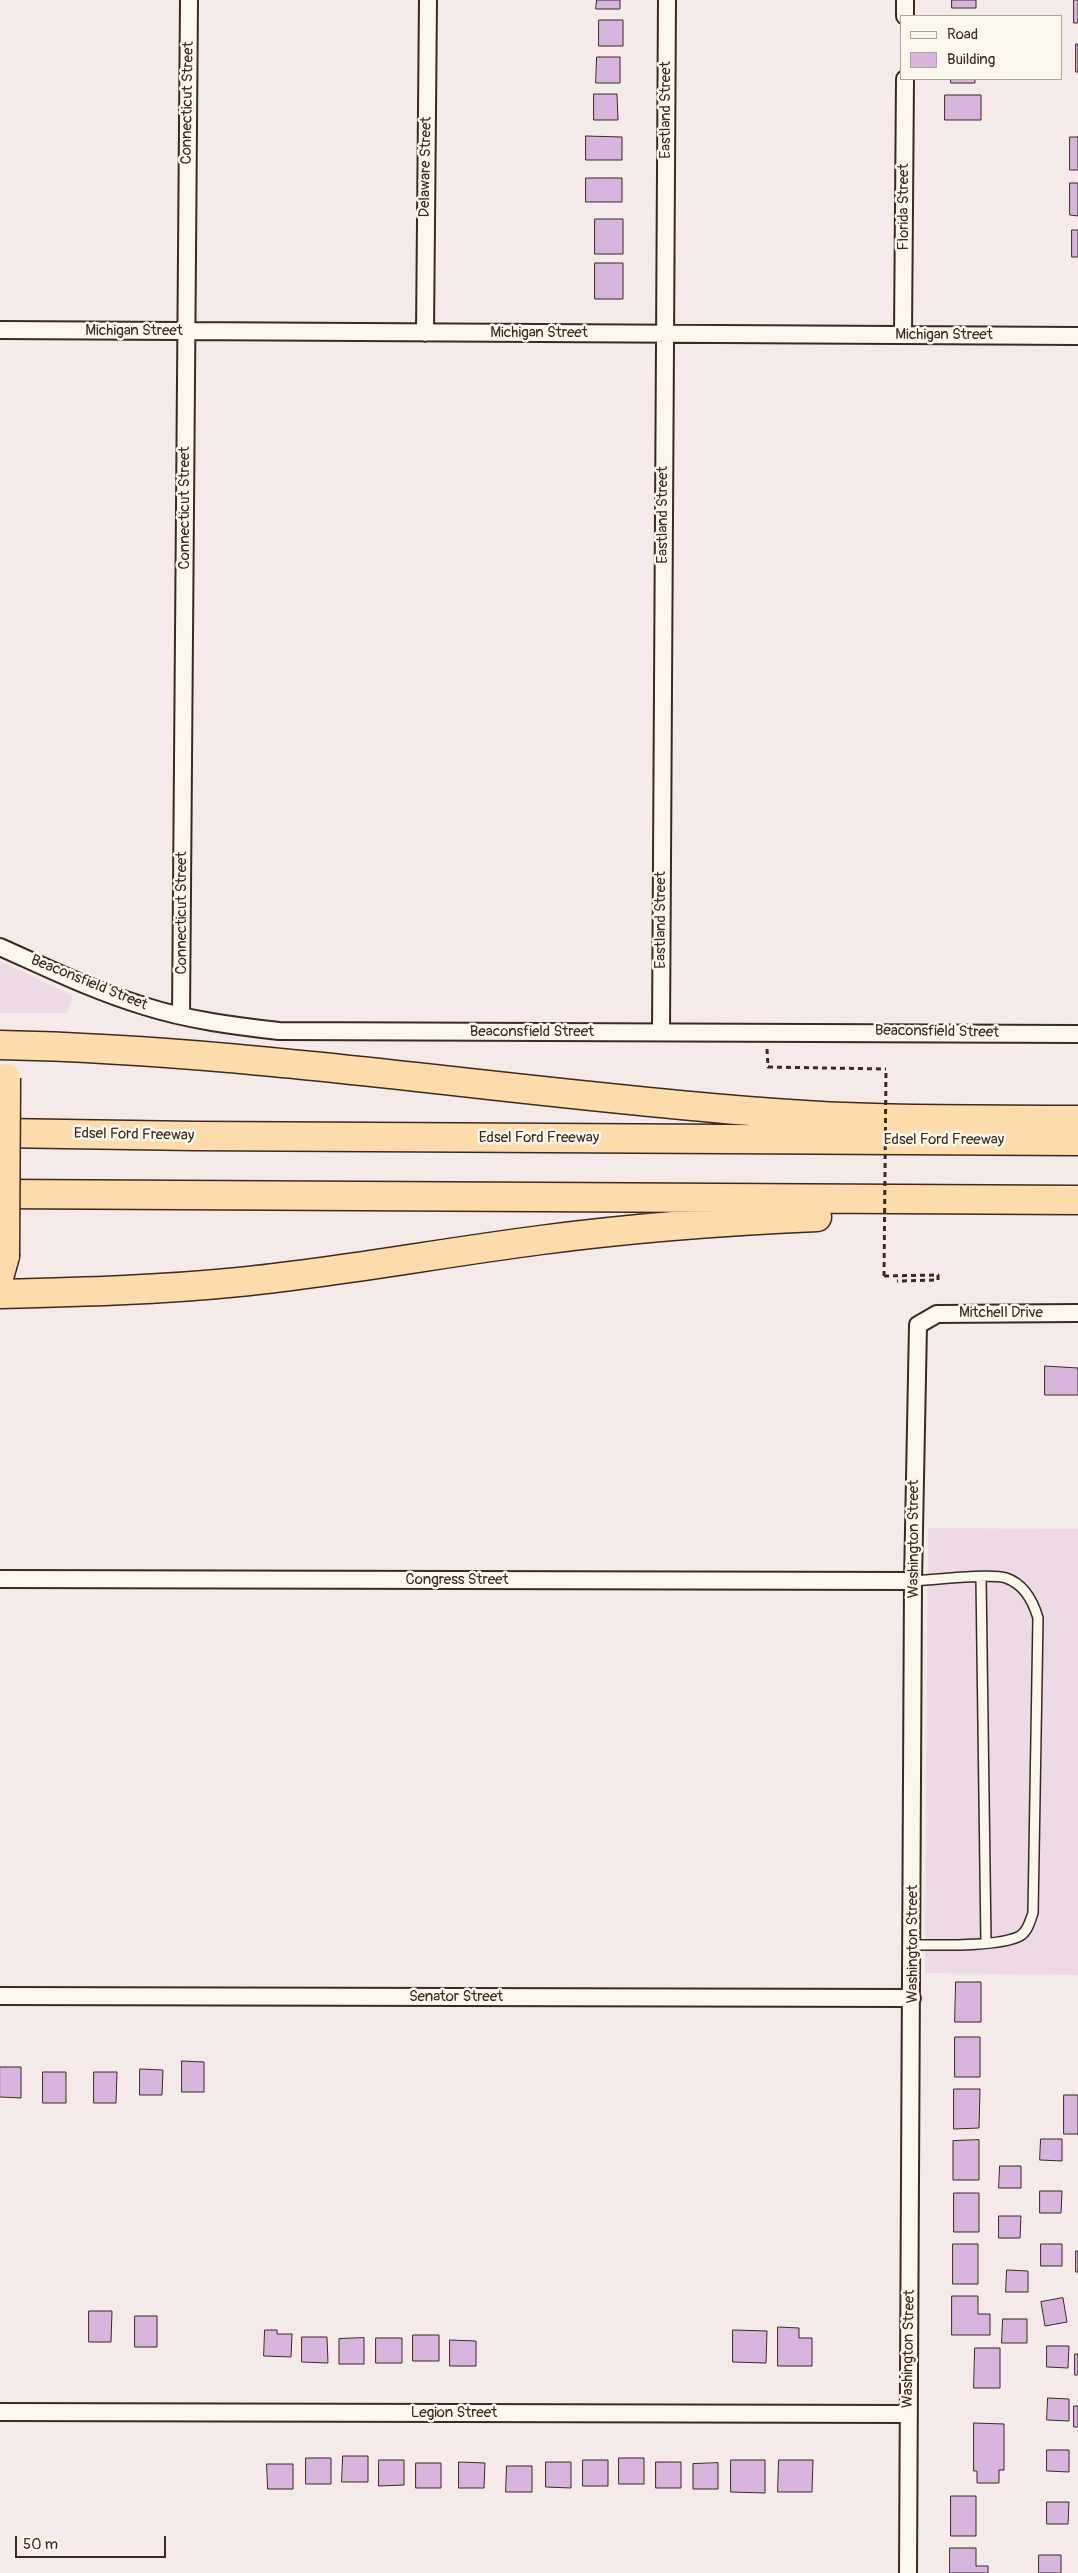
<!DOCTYPE html>
<html>
<head>
<meta charset="utf-8">
<style>
  body { margin:0 }
  #map { position:relative; width:1078px; height:2573px; overflow:hidden; background:#f4eae9; font-family:Pangolin,sans-serif }
  canvas { display:block }
  .legend { position:absolute; left:900px; top:15px; width:162px; height:65px; box-sizing:border-box; background:#fbf7ec; border:1px solid #aea59a; margin:0; padding:6px 9px; list-style:none; font-size:15px; color:#3b2a1e }
  .legend li { display:flex; align-items:center; gap:10px; height:25px }
  .legend b { width:25px; border:1px solid #aea59a }
  .scale { position:absolute; left:15px; top:2536px; width:151px; height:22px; box-sizing:border-box; border:2px solid #3b2a1e; border-top:0; padding-left:6px; font-size:15px; line-height:18px; white-space:nowrap; color:#3b2a1e; -webkit-text-stroke:4px #fbf7ec; paint-order:stroke }
</style>
</head>
<body>
<div id="map">
<canvas width="1078" height="2573"></canvas>
<ul class="legend">
<li><b style="height:6px;background:#fbf7ec"></b>Road</li>
<li><b style="height:14px;background:#d8b5df"></b>Building</li>
</ul>
<div class="scale">50 m</div>
</div>
<script>
const c = document.querySelector('canvas').getContext('2d');
c.lineJoin = 'round';
function paint(path, color) {
  c.fillStyle = color;
  c.fill(path, 'evenodd');
}
function stroke(path, color, width, dash) {
  c.strokeStyle = color;
  c.lineWidth = width;
  c.lineCap = dash ? 'butt' : 'round';
  c.setLineDash(dash || []);
  c.stroke(path);
}
function drawText(font, color, halo, rows, align = 'center') {
  c.font = font + ' Pangolin,sans-serif';
  c.lineWidth = 5;
  c.setLineDash([]);
  c.textBaseline = 'middle';
  c.strokeStyle = halo;
  c.fillStyle = color;
  for (const [text, x, y, turn = 0] of rows) {
    c.save();
    c.translate(x, y);
    c.rotate((+turn || 0) * Math.PI / 180);
    c.textAlign = isNaN(turn) ? turn : align;
    if (halo) c.strokeText(text, 0, 0);
    c.fillText(text, 0, 0);
    c.restore();
  }
}
const built = new Path2D(`
  M0,961L73,996L67,1013H0Z
  M928,1528L1078,1529V1975L925,1973Z`);
const building = new Path2D(`
  M597,0H620V9H596Z
  M952,0H976V8H952Z
  M1074,0H1078V23H1074Z
  M599,20H623V46H599Z
  M1076,44H1078V72H1076Z
  M597,57H620V83H596Z
  M951,79H975V83H951Z
  M594,94H617L618,120H594Z
  M945,95H981V120H945Z
  M586,136L622,137V160H586Z
  M1070,137H1078V170H1070Z
  M586,178H622V202H586Z
  M1070,183H1078V216L1070,215Z
  M595,219H623V254H595Z
  M1072,230H1078V257H1072Z
  M595,263H623V299H595Z
  M1045,1366L1078,1368V1395H1045Z
  M956,1982H981V2022H955Z
  M955,2037H980V2077H955Z
  M182,2061L204,2062V2092H182Z
  M0,2067H21V2098L0,2097Z
  M140,2069L163,2070L162,2095H140Z
  M43,2072H66V2103H43Z
  M94,2072H117L116,2103H94Z
  M954,2089H980L979,2128L954,2129Z
  M1064,2095H1078V2134H1064Z
  M1041,2139H1062V2161L1040,2160Z
  M979,2140V2180H953V2141Z
  M1000,2166H1021V2188H999Z
  M1040,2191H1062L1061,2213H1040Z
  M954,2193H979V2232H954Z
  M999,2216H1021L1020,2238H999Z
  M953,2244H978V2284H953Z
  M1041,2244H1062V2266H1041Z
  M1076,2251H1078V2272H1076Z
  M1007,2270L1028,2271V2292H1006Z
  M952,2296H978V2314H990V2335H952Z
  M1063,2298L1067,2322L1045,2326L1041,2302Z
  M89,2311H112L111,2342H89Z
  M135,2316H157V2347H135Z
  M1003,2319H1027V2343H1002Z
  M778,2327L799,2328V2338H812V2366H778Z
  M265,2330H277V2334H292L291,2357L264,2356Z
  M733,2330L767,2331L766,2363L733,2362Z
  M413,2335H439V2361H413Z
  M302,2337H327L328,2363L302,2362Z
  M364,2338V2364H339V2339Z
  M376,2338H402V2363H376Z
  M450,2340L476,2341V2366H450Z
  M1047,2346H1069L1068,2368L1047,2367Z
  M975,2348H1000V2388H974Z
  M1075,2354H1078V2375H1075Z
  M1048,2398L1069,2399V2421L1047,2420Z
  M1074,2406H1078V2427H1074Z
  M974,2423L1004,2424V2470H999V2483H977V2471H974Z
  M1047,2450H1069V2472L1047,2471Z
  M343,2456H368V2482H342Z
  M306,2458H331V2484H306Z
  M619,2458H644V2484H619Z
  M379,2460H404V2485L379,2486Z
  M583,2460H608V2486H583Z
  M731,2460H765V2493L731,2492Z
  M779,2460H813L812,2492H778Z
  M459,2462L485,2463L484,2488H459Z
  M546,2462H571V2488L546,2487Z
  M656,2462H681V2488H656Z
  M416,2463H441V2488H416Z
  M718,2463V2489H693V2464Z
  M267,2464H293V2489H268Z
  M507,2466H532V2492H506Z
  M951,2496H976V2536H951Z
  M1047,2502H1069L1068,2524H1047Z
  M950,2548H976V2566H988V2573H950Z
  M1039,2555H1061V2573H1039Z`);
const path = new Path2D(`
  M767,1049L768,1067L886,1069
  M884,1276L938,1275V1280L897,1281`);
const lane = new Path2D(`
  M981,1577L986,1943
  M913,1945C938,1945 999,1947 1020,1936C1028,1931 1030,1921 1033,1913L1038,1618C1033,1601 1024,1584 1006,1578C991,1573 932,1580 913,1581`);
const street = new Path2D(`
  M905,16V0
  M0,330L1078,336
  M425,333L428,0
  M903,334L905,79
  M0,947C47,968 94,991 144,1006C188,1020 234,1026 279,1031L1078,1034
  M181,1015L189,0
  M661,1031L667,0
  M0,1579L913,1581
  M0,1996L912,1998
  M0,2412L909,2414
  M908,2573L913,1581L918,1325L937,1314L1078,1313`);
const highway = new Path2D(`
  M0,1045C258,1050 516,1094 774,1113C875,1121 977,1119 1078,1120
  M0,1133L195,1136L1078,1141
  M0,1194L1078,1200
  M0,1274L5,1256
  M0,1294C80,1292 160,1290 239,1282C340,1272 440,1253 541,1240C632,1228 725,1221 817,1217`);
const pathBridge = new Path2D(`
  M884,1276L886,1069`);
const highwayBridge = new Path2D(`
  M5,1256L6,1078`);
const streetNames = [
  ["Connecticut Street",188,103,-89],
  ["Eastland Street",666,110,-90],
  ["Delaware Street",426,167,-89],
  ["Florida Street",904,207,-90],
  ["Michigan Street",134,331],
  ["Michigan Street",539,333],
  ["Michigan Street",944,335],
  ["Connecticut Street",185,508,-90],
  ["Eastland Street",663,515,-90],
  ["Connecticut Street",182,913,-90],
  ["Eastland Street",661,920,-90],
  ["Beaconsfield Street",89,983,22],
  ["Beaconsfield Street",532,1032],
  ["Beaconsfield Street",937,1032,1],
  ["Edsel Ford Freeway",134,1135,1],
  ["Edsel Ford Freeway",539,1138],
  ["Edsel Ford Freeway",944,1140],
  ["Mitchell Drive",1001,1313],
  ["Washington Street",914,1539,-90],
  ["Congress Street",457,1580],
  ["Washington Street",913,1944,-90],
  ["Senator Street",456,1997],
  ["Washington Street",909,2349,-89],
  ["Legion Street",454,2413]
];
paint(built, '#ecdae6');
paint(building, '#d8b5df');
stroke(building, '#3b2a1e', 1);
stroke(lane, '#3b2a1e', 12);
stroke(street, '#3b2a1e', 20);
stroke(highway, '#3b2a1e', 31);
stroke(path, '#3b2a1e', 3, [5, 4]);
stroke(lane, '#fbf7ec', 9);
stroke(street, '#fbf7ec', 16);
stroke(highway, '#fedbac', 28);
stroke(highwayBridge, '#3b2a1e', 31, []);
stroke(pathBridge, '#3b2a1e', 3, [5, 4]);
stroke(highwayBridge, '#fedbac', 28);
drawText('15px', '#3b2a1e', '#fbf7ec', streetNames);
</script>
</body>
</html>
